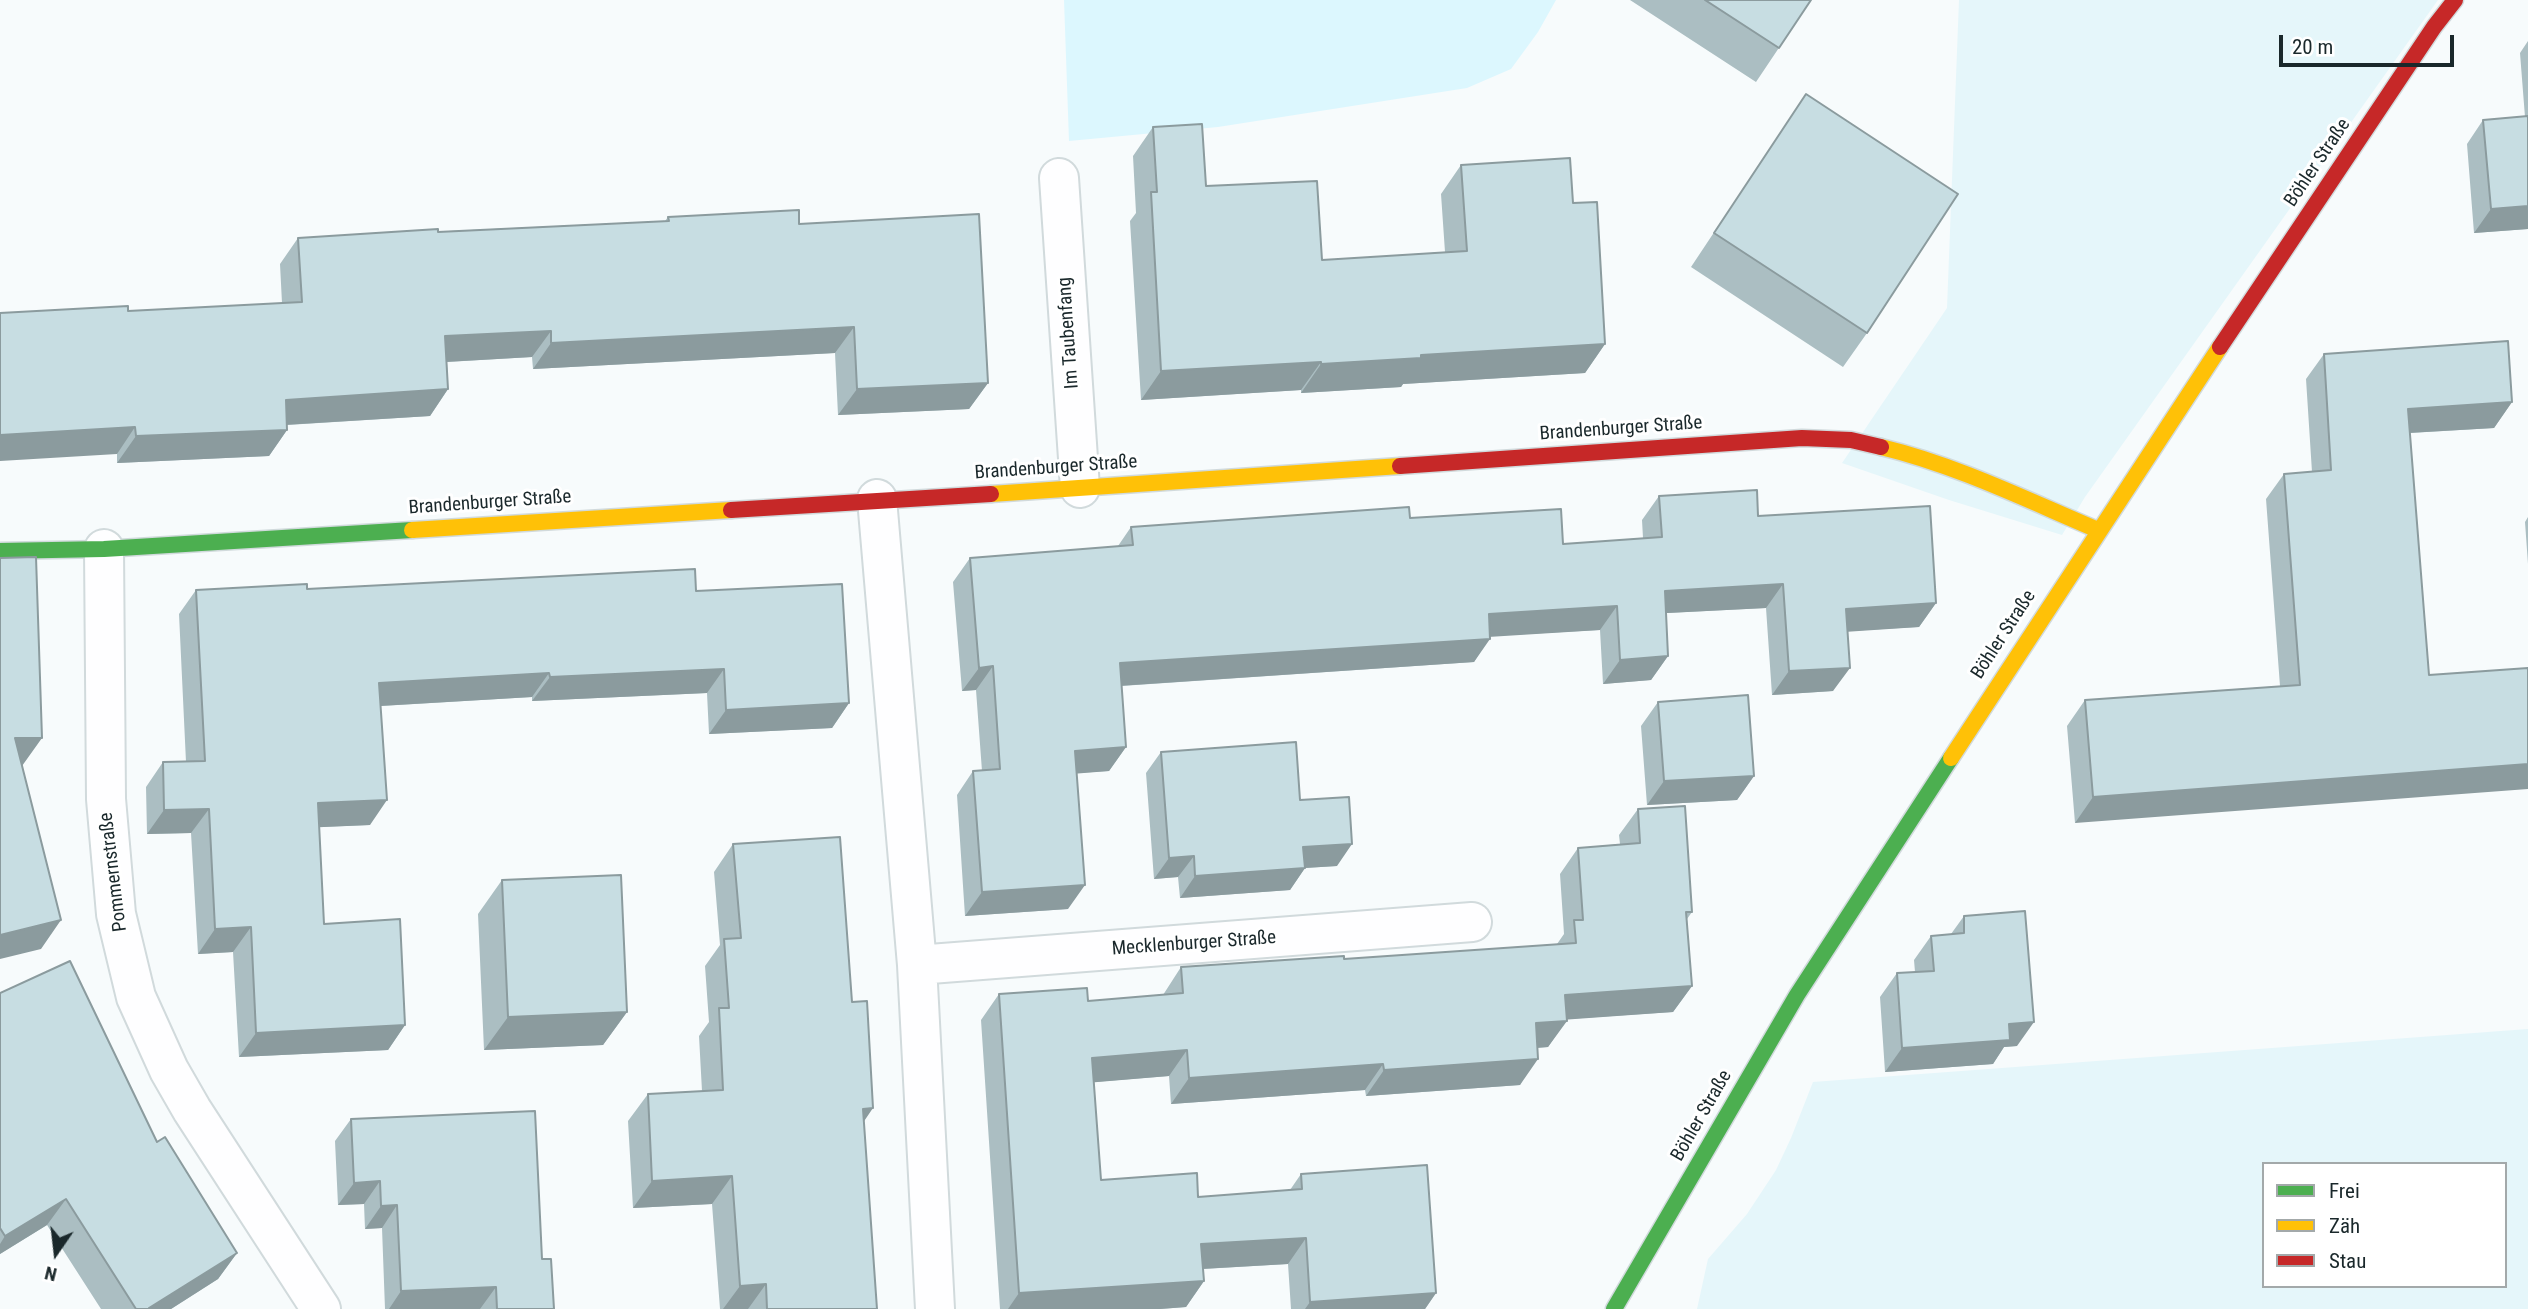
<!DOCTYPE html>
<html>
<head>
<meta charset="utf-8">
<style>
  body { margin:0 }
  #map { position:relative; width:2528px; height:1309px; overflow:hidden; background:#f7fbfc; font-family:"Roboto Condensed",sans-serif }
  canvas { display:block }
  .legend { position:absolute; left:2262px; top:1162px; width:245px; height:126px; box-sizing:border-box; background:#fff; border:2px solid #a3a9aa; margin:0; padding:9px 12px; list-style:none; font-size:21px; color:#1a282b }
  .legend li { display:flex; align-items:center; gap:14px; height:35px }
  .legend b { width:35px; border:2px solid #a3a9aa }
  .north { position:absolute; left:21px; top:1218px; width:70px; height:70px; -webkit-text-stroke:5px #fff; paint-order:stroke; rotate:194deg; font-size:19px; font-weight:700; line-height:28px; text-align:center; color:#1a282b }
  .north::after { content:''; display:block; margin:auto; width:24px; height:32px; background:#1a282b; clip-path:polygon(50% 0,100% 100%,50% 72%,0 100%) }
  .scale { position:absolute; left:2279px; top:35px; width:175px; height:32px; box-sizing:border-box; border:4px solid #1a282b; border-top:0; padding-left:9px; font-size:21px; line-height:24px; white-space:nowrap; color:#1a282b; -webkit-text-stroke:5px #fff; paint-order:stroke }
</style>
</head>
<body>
<div id="map">
<canvas width="2528" height="1309"></canvas>
<ul class="legend">
<li><b style="height:9px;background:#4caf50"></b>Frei</li>
<li><b style="height:9px;background:#ffc107"></b>Zäh</li>
<li><b style="height:9px;background:#c62828"></b>Stau</li>
</ul>
<div class="north">N</div>
<div class="scale">20 m</div>
</div>
<script>
const c = document.querySelector('canvas').getContext('2d');
c.lineJoin = 'round';
function paint(path, color) {
  c.fillStyle = color;
  c.fill(path, 'evenodd');
}
function stroke(path, color, width, dash) {
  c.strokeStyle = color;
  c.lineWidth = width;
  c.lineCap = dash ? 'butt' : 'round';
  c.setLineDash(dash || []);
  c.stroke(path);
}
function drawText(font, color, halo, rows, align = 'center') {
  c.font = font + ' "Roboto Condensed",sans-serif';
  c.lineWidth = 6;
  c.setLineDash([]);
  c.textBaseline = 'middle';
  c.strokeStyle = halo;
  c.fillStyle = color;
  for (const [text, x, y, turn = 0] of rows) {
    c.save();
    c.translate(x, y);
    c.rotate((+turn || 0) * Math.PI / 180);
    c.textAlign = isNaN(turn) ? turn : align;
    if (halo) c.strokeText(text, 0, 0);
    c.fillText(text, 0, 0);
    c.restore();
  }
}
const built = new Path2D(`
  M1959,0H2438L2085,497L2062,535L1949,500L1842,463L1947,308Z
  M2528,1029V1309H1697L1708,1259L1747,1214L1776,1170L1791,1138L1813,1082ZM2264,1164H2505V1286H2264Z`);
const green = new Path2D(`
  M1064,0H1556L1538,32L1511,69L1467,88L1218,127L1069,141Z`);
const street = new Path2D(`
  M1059,178L1080,488
  M877,499L917,965L935,1309
  M104,549L106,799L116,914L136,997L169,1070L192,1110L321,1309
  M917,965L1472,922`);
const fast = new Path2D(`
  M0,551L104,549L412,530
  M1614,1309L1797,995L1951,758`);
const slow = new Path2D(`
  M1881,447C1956,465 2027,500 2098,530
  M991,494L1400,466
  M412,530L731,510
  M1951,758L2220,347`);
const jam = new Path2D(`
  M2220,347L2434,27L2455,0
  M1400,466L1802,438L1851,440L1881,447
  M731,510L991,494`);
const wall = new Path2D(`
  M1630,0H1811L1756,82Z
  M2528,41V229L2474,233L2467,144L2483,120L2525,117L2520,53Z
  M1806,94L1867,333L1843,367L1691,267Z
  M1153,127L1206,186L1322,260L1445,252L1441,194L1461,165L1573,203L1605,344L1585,373L1403,384L1401,387L1301,393V390L1141,400L1130,221L1136,213L1133,156Z
  M668,217L799,224L988,383L969,409L838,415L835,353L533,369L532,357L447,362L448,389L430,416L287,425V430L269,456L117,463V454L128,311L282,303L280,264L298,238L665,221Z
  M2324,354L2512,402L2494,428L2410,433L2429,675L2075,823L2067,726L2085,700L2280,686L2266,499L2284,474L2312,472L2306,379Z
  M1659,496L1758,516L1936,603L1919,627L1847,631L1833,691L1772,695L1766,608L1666,613L1668,656L1651,680L1603,684L1600,630L1490,636L1474,662L1121,686L1126,747L1109,771L1077,773L1068,909L965,916L957,795L973,771H982L976,690L962,691L953,582L970,558L1118,546L1131,527L1410,518L1563,544L1643,538L1642,520Z
  M2528,517V564L2525,522Z
  M307,589L696,591L849,703L832,728L709,734L707,693L532,701V697L381,706L370,825L319,827L324,924L405,1025L388,1050L239,1057L233,952L198,954L191,833L147,834L146,787L163,762H186L179,614L196,590Z
  M1658,702L1754,776L1737,800L1647,805L1641,726Z
  M1161,752L1300,800L1337,866L1305,868L1290,890L1180,898L1178,877L1154,879L1146,773Z
  M1638,809L1692,912L1687,919L1692,986L1673,1012L1567,1019L1548,1047L1538,1048L1520,1085L1366,1096L1365,1090L1171,1104L1169,1076L1094,1082L1101,1180L1198,1197L1290,1190L1301,1174L1436,1293L1425,1309H1291L1288,1264L1203,1269L1204,1281L1186,1307L1160,1309H1000L981,1020L999,994L1088,1001L1163,995L1181,967L1344,959L1557,944L1564,934L1560,874L1578,848L1620,844L1619,835Z
  M733,844L852,1002L864,1121L877,1309H720L712,1204L633,1208L628,1121L648,1094L702,1091L699,1036L709,1022L705,966L720,945L714,872Z
  M502,880L627,1012L603,1045L484,1050L478,914Z
  M1964,916L2017,1046L2004,1047L1993,1064L1885,1072L1880,997L1897,973L1915,972L1914,960L1931,936L1951,934Z
  M0,993L157,1142L237,1253L218,1279L171,1309H101L47,1225L0,1254Z
  M351,1119L542,1259L554,1309H385L382,1228L365,1229L364,1204L338,1205L335,1141Z`);
const shadedWall = new Path2D(`
  M2528,206V229L2474,233L2491,209Z
  M854,327L835,353L533,369L551,343Z
  M551,331L532,357L427,363L445,336Z
  M1605,344L1585,373L1403,384L1401,387L1301,393L1321,364L1421,355Z
  M1321,362L1301,390L1141,400L1161,371Z
  M988,383L969,409L838,415L857,389Z
  M448,389L430,416L267,426L286,400Z
  M2512,402L2494,428L2390,434L2408,409Z
  M135,427L117,454L0,461V435Z
  M287,430L269,456L117,463L136,436Z
  M1783,584L1766,608L1648,614L1665,591Z
  M1936,603L1919,627L1829,633L1846,609Z
  M1617,606L1600,630L1472,638L1489,614Z
  M1490,639L1474,662L1103,687L1120,663Z
  M1668,656L1651,680L1603,684L1620,660Z
  M993,666L976,690L962,691L979,668Z
  M1850,668L1833,691L1772,695L1789,671Z
  M724,669L707,693L532,701L550,677Z
  M549,673L532,697L362,707L379,683Z
  M849,703L832,728L709,734L726,710Z
  M15,738H42L22,766Z
  M1126,747L1109,771L1059,775L1075,751Z
  M2528,764V789L2075,823L2093,797Z
  M1754,776L1737,800L1647,805L1664,781Z
  M387,800L370,825L301,828L318,803Z
  M209,809L191,833L147,834L164,810Z
  M1352,844L1337,866L1288,869L1303,847Z
  M1194,856L1178,877L1154,879L1169,858Z
  M1305,868L1290,890L1180,898L1195,876Z
  M1085,885L1068,909L965,916L982,892Z
  M61,920L41,949L0,959V935Z
  M251,927L233,952L198,954L215,929Z
  M1692,986L1673,1012L1547,1021L1565,995Z
  M627,1012L603,1045L484,1050L508,1017Z
  M1567,1021L1548,1047L1518,1049L1536,1023Z
  M2034,1022L2017,1046L2004,1047L1993,1064L1885,1072L1902,1048L2009,1024Z
  M405,1025L388,1050L239,1057L256,1033Z
  M1187,1050L1169,1076L1074,1084L1092,1058Z
  M1538,1059L1520,1085L1366,1096L1384,1070Z
  M1383,1064L1365,1090L1171,1104L1189,1078Z
  M873,1108L854,1136L863,1109Z
  M732,1176L712,1204L633,1208L652,1181Z
  M380,1181L364,1204L338,1205L354,1183Z
  M66,1199L47,1225L0,1254V1244L5,1236Z
  M397,1205L382,1228L365,1229L381,1206Z
  M1306,1238L1288,1264L1183,1270L1201,1244Z
  M237,1253L218,1279L171,1309H148Z
  M1204,1281L1186,1307L1160,1309H1008L1019,1293Z
  M766,1284L748,1309H723L740,1286Z
  M496,1287L480,1309H389L401,1291Z
  M1436,1293L1425,1309H1305L1310,1302Z`);
const building = new Path2D(`
  M1705,0H1811L1779,48Z
  M1806,94L1958,194L1867,333L1714,233Z
  M2528,116V206L2491,209L2483,120Z
  M1202,124L1206,186L1317,181L1322,260L1467,251L1461,165L1570,158L1573,203L1597,202L1605,344L1421,355V358L1321,364V362L1161,371L1151,192H1157L1153,127Z
  M799,210V224L979,214L988,383L857,389L854,327L551,343V331L445,336L448,389L286,400L287,430L136,436L135,427L0,435V313L128,306V311L302,302L298,238L438,229V232L669,221L668,217Z
  M2508,341L2512,402L2408,409L2429,675L2528,668V764L2093,797L2085,700L2300,685L2284,474L2331,470L2324,354Z
  M1757,490L1758,516L1930,506L1936,603L1846,609L1850,668L1789,671L1783,584L1665,591L1668,656L1620,660L1617,606L1489,614L1490,639L1120,663L1126,747L1075,751L1085,885L982,892L973,771L1000,769L993,666L979,668L970,558L1133,545L1131,527L1409,507L1410,518L1561,509L1563,544L1662,537L1659,496Z
  M36,557L42,738H15L61,920L0,935V558Z
  M695,569L696,591L842,584L849,703L726,710L724,669L550,677L549,673L379,683L387,800L318,803L324,924L400,919L405,1025L256,1033L251,927L215,929L209,809L164,810L163,762L205,761L196,590L307,584V589Z
  M1748,695L1754,776L1664,781L1658,702Z
  M1296,742L1300,800L1349,797L1352,844L1303,847L1305,868L1195,876L1194,856L1169,858L1161,752Z
  M1685,806L1692,912H1686L1692,986L1565,995L1567,1021L1536,1023L1538,1059L1384,1070L1383,1064L1189,1078L1187,1050L1092,1058L1101,1180L1197,1173L1198,1197L1302,1189L1301,1174L1427,1165L1436,1293L1310,1302L1306,1238L1201,1244L1204,1281L1019,1293L999,994L1087,988L1088,1001L1183,993L1181,967L1344,956V959L1576,943L1574,920H1583L1578,848L1640,843L1638,809Z
  M840,837L852,1002L867,1001L873,1108L863,1109L877,1309H767L766,1284L740,1286L732,1176L652,1181L648,1094L723,1090L719,1008H729L724,939L741,938L733,844Z
  M621,875L627,1012L508,1017L502,880Z
  M2025,911L2034,1022L2009,1024L2010,1040L1902,1048L1897,973L1934,971L1931,936L1964,933V916Z
  M70,961L157,1142L165,1137L237,1253L149,1308L152,1309H136L66,1199L5,1236L0,1228V993Z
  M535,1111L542,1259H551L554,1309H497L496,1287L401,1291L397,1205L381,1206L380,1181L354,1183L351,1119Z`);
const streetNames = [
  ["Böhler Straße",2318,163,-56],
  ["Im Taubenfang",1069,333,-94],
  ["Brandenburger Straße",1621,429,-4],
  ["Brandenburger Straße",1056,468,-4],
  ["Brandenburger Straße",490,503,-4],
  ["Böhler Straße",2004,635,-57],
  ["Pommernstraße",114,872,-97],
  ["Mecklenburger Straße",1194,944,-4],
  ["Böhler Straße",1702,1116,-60]
];
paint(built, '#e5f6fa');
paint(green, '#dcf7fe');
stroke(street, '#d1dadc', 42);
stroke(fast, '#d1dadc', 19);
stroke(slow, '#d1dadc', 19);
stroke(jam, '#d1dadc', 19);
stroke(street, '#fefeff', 38);
stroke(fast, '#4caf50', 16);
stroke(slow, '#ffc107', 16);
stroke(jam, '#c62828', 16);
paint(wall, '#abbec2');
paint(shadedWall, '#8b9b9e');
paint(building, '#c7dde2');
stroke(building, '#8b9b9e', 2);
drawText('19px', '#1a282b', '#fff', streetNames);
</script>
</body>
</html>
